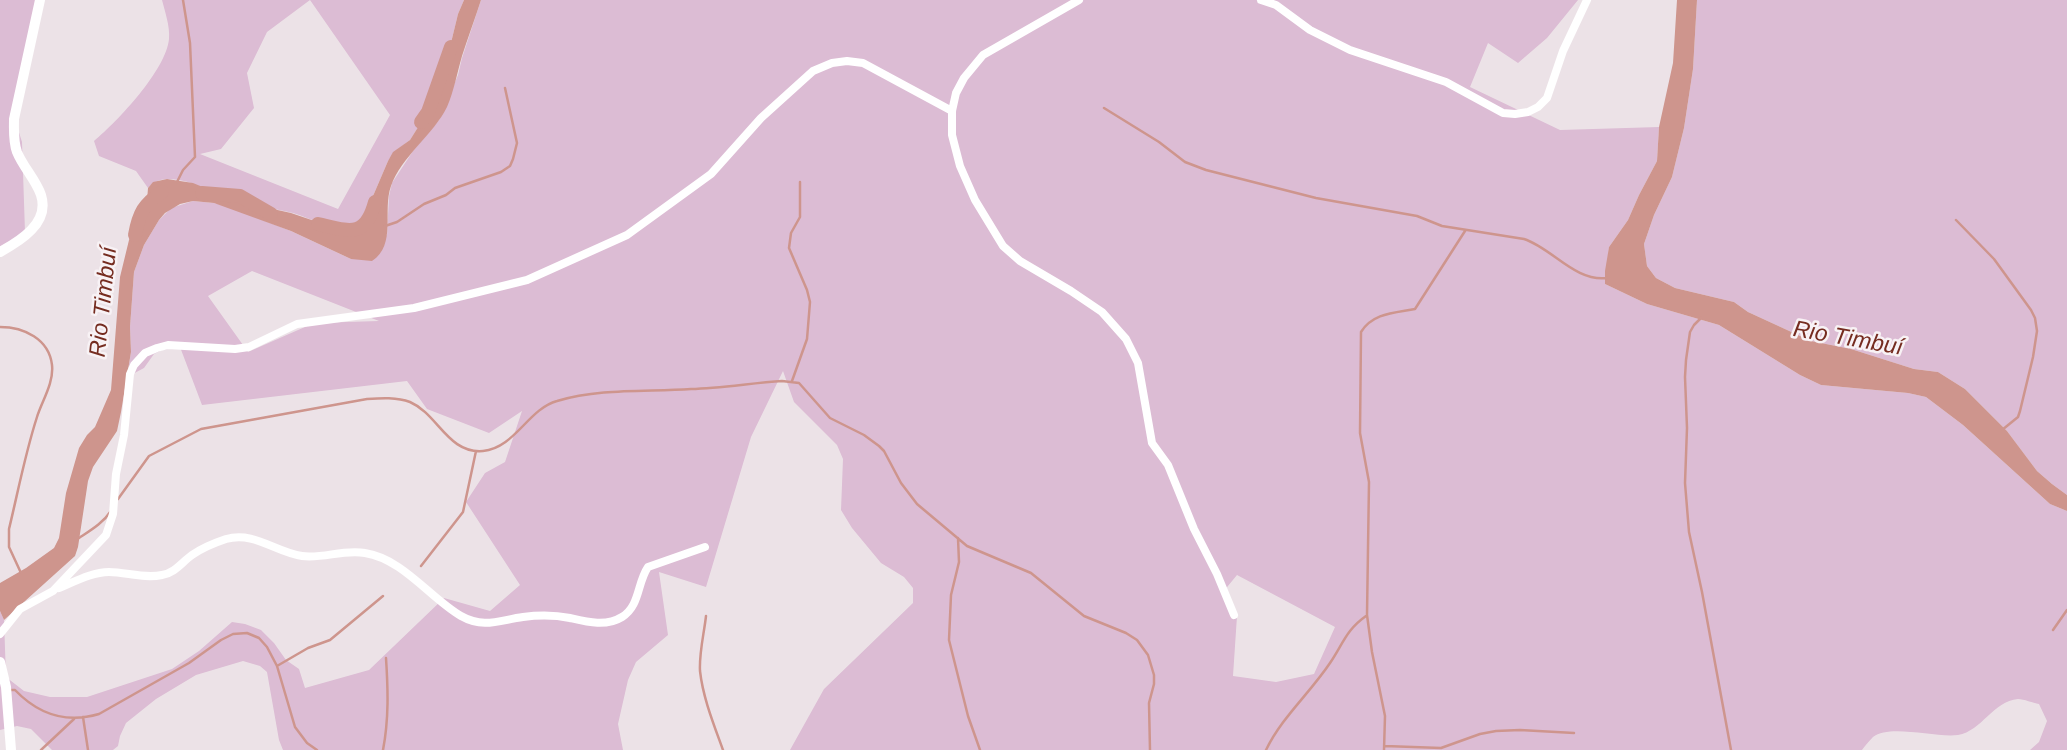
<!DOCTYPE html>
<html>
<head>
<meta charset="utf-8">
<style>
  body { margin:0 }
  canvas { display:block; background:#ece2e7 }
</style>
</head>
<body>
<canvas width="2067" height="750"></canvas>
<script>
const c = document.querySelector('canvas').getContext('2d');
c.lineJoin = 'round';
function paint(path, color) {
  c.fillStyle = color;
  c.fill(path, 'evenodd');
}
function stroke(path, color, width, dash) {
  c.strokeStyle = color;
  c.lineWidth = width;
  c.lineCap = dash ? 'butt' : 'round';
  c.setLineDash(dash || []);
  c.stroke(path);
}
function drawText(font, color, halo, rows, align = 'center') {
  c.font = font + ' Arial,sans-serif';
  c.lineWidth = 5;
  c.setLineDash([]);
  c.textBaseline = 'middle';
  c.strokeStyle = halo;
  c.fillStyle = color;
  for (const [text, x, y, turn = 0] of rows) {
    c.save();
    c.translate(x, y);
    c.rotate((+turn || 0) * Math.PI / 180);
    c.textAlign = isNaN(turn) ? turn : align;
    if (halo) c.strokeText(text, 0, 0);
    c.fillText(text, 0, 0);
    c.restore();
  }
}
const green = new Path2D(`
  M0,0H40L16,123L22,142L25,232L0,247Z
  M162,0H464L458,14L442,80L425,116L410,140L394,152L388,161L373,196L369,219L361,230C336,232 315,220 293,213C273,208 253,206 234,200C212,193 167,165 148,188L136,171L99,156L94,141C118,121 166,70 169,39C170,26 165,12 162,0ZM310,0L390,115L338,209L200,154L221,149L254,108L247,73L267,32Z
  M481,0H1578L1547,38L1518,63L1488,43L1470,87L1560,130L1659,127L1657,161L1639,195L1628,220L1609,247L1605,284L1647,304L1719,325L1800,375L1821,385L1908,393L1926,397L1963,425L2050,504L2067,511V750H2030L2039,742L2047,721L2039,704C2033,703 2024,699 2018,699C1993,701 1982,731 1958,735C1936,738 1890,724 1873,737C1869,741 1865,746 1862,750H790L824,689L913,603V588L904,577L881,563L852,528L841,510L843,459L837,445L794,402L783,371L751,437L706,587L659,572L668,635L636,662L628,680L618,724L623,750H283L279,740L267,672L260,666L243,661L196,675L156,699L126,723L120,736L118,746L113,750H52L31,729L17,726L0,730V611L4,620L6,677L24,691L50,697H87L172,669L199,651L232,622L245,624L261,630L274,643L286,660L299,669L305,688L369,670L444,598L490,611L520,585L466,502L485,473L505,462L522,411L489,433L427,409L407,381L202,405L180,347L162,350L154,354L144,368L127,377L131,352L130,327L134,272L144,245L159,220L171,208L193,201L214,203L226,206L291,231L351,259L387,235L389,196L392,183L413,151L439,120L458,75L462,58ZM252,271L379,321L314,323L248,352L208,296ZM1237,575L1335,627L1314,674L1276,682L1233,676L1237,616L1223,592Z
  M1697,0H2067V495L2052,484L2037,471L2007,431L1965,389L1938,372L1914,369L1851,349L1811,341L1748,312L1734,302L1675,288L1656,278L1647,266L1644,244L1654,215L1672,177L1684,128L1693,69Z`);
const water = new Path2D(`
  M464,0H481C475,19 468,37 462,56C457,73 454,91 447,107C434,134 401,157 391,186C382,211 397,244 372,261L351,259L291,231L214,203L193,201L180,204L165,213L159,220L144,245L134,272L130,327L131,352L121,412L117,431L93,467L88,481L78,547L75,556L4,620L0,611V583L26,568L54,548L59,538L66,493L79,448L87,435L95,427L111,390L120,277L129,240L137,220L144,211L147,201L148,188L153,182L167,179L193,183L237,201L291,213L338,229L361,230L369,219L373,196L388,161L393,152L410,140L425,116L442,80L458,14Z
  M1677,0H1697L1693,69L1684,128L1672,177L1654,215L1644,244L1647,266L1656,278L1675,288L1734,302L1748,312L1811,341L1851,349L1914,369L1938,372L1965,389L2007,431L2037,471L2052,484L2067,495V511L2050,504L1963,425L1926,397L1908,393L1821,385L1800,375L1719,325L1647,304L1605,284V271L1609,247L1628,220L1639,195L1657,161L1659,127L1673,63Z`);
const stream = new Path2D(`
  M1104,108L1159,142L1185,162L1206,170L1316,198L1417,216L1442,226L1524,239C1552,248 1575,282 1607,278
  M177,182L183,170L195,157L190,43L183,0
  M1956,220L1994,259L2031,310L2035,318L2037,331L2033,357L2020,411L2018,417L2002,430
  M385,226L397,222L424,204L446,195L455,188L501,172L510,166L513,159L517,143L505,88
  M1701,318L1694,325L1690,332L1686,360L1685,377L1687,428L1685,483L1689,532L1702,592L1731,750
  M0,327C24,327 49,339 52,365C54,383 42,401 37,417C25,454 18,492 9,529V547L21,573
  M792,381L807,339L810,302L807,290L789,248L791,233L800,217V182
  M118,499L149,456L201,429L367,399C381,398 397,397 410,402C438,414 448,454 483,451C515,448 528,409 557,401C600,388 647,392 691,389C721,388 752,383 782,381L799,383L830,418L864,435L879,446L884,451L901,483L917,504L967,546L1031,573L1084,616L1126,633L1137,640L1148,655L1154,675V684L1149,703L1150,750
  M79,538C91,530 103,523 111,511
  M958,538L959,562L951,595L949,640L968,716L980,750
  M421,566L463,512L476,451
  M706,616C704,634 699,653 700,671C703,698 714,725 723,750
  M2053,630L2067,610
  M277,666L308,648L330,640L383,596
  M10,690H15C38,714 65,724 99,714L189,663L221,640L233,634L247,633L259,638L267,647L277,666L295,727L307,743L317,750
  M83,717L88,750
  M1385,746L1441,748L1480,734L1496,731L1520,730L1574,733
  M41,750L74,719
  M383,750C389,719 388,689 386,658
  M1266,750C1282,717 1310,693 1330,663C1343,644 1346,630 1366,616
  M1384,750L1385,716L1372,652L1367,615L1369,482L1360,433L1361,332C1373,313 1394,313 1415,309L1465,231`);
const river = new Path2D(`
  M421,122L428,112L451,47
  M202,193L240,196L271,214
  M318,224C349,231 365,239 375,202
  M135,235C139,213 144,204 162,192`);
const minor = new Path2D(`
  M1079,0L983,55L964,78L956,93L952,111V135L960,166L975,200L1003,246L1020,261L1071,291L1102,312L1126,339L1138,363L1152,443L1168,465L1194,529L1217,574L1234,615
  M1261,0L1276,5L1310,30L1350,50L1446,82L1503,113L1515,114L1528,112L1538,107L1547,98L1563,51L1587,0
  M59,588C74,582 92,572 109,572C126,572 144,579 162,575C175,573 182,562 192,555C202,548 214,543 226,539C254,531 275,552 302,556C323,559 343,549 365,553C403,559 430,598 461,616C484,629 500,620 523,617C538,615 555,615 570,618C587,622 606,627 622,617C640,606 637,583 648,567L705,547
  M0,634L20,609L53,591L106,535L113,514L116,474L124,435L130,374L134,365L145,353L157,348L168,345L235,349L249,347L297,324L414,308L527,280L627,235L711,174L761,118L813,71L832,63L847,61L863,63L952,111`);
const tertiary = new Path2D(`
  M0,252C20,241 50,223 41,195C36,180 23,167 17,152C13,141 14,130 14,119L40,0
  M0,662L6,687L11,750`);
const waterNames = [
  ["Rio Timbuí",104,302,-84],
  ["Rio Timbuí",1848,339,10]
];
paint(green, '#dcbcd4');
paint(water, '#ce958d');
stroke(stream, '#ce958d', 2.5);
stroke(river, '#ce958d', 14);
stroke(minor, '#fff', 8);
stroke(tertiary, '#fff', 10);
drawText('italic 23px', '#752c20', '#f8f2f5', waterNames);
</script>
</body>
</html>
